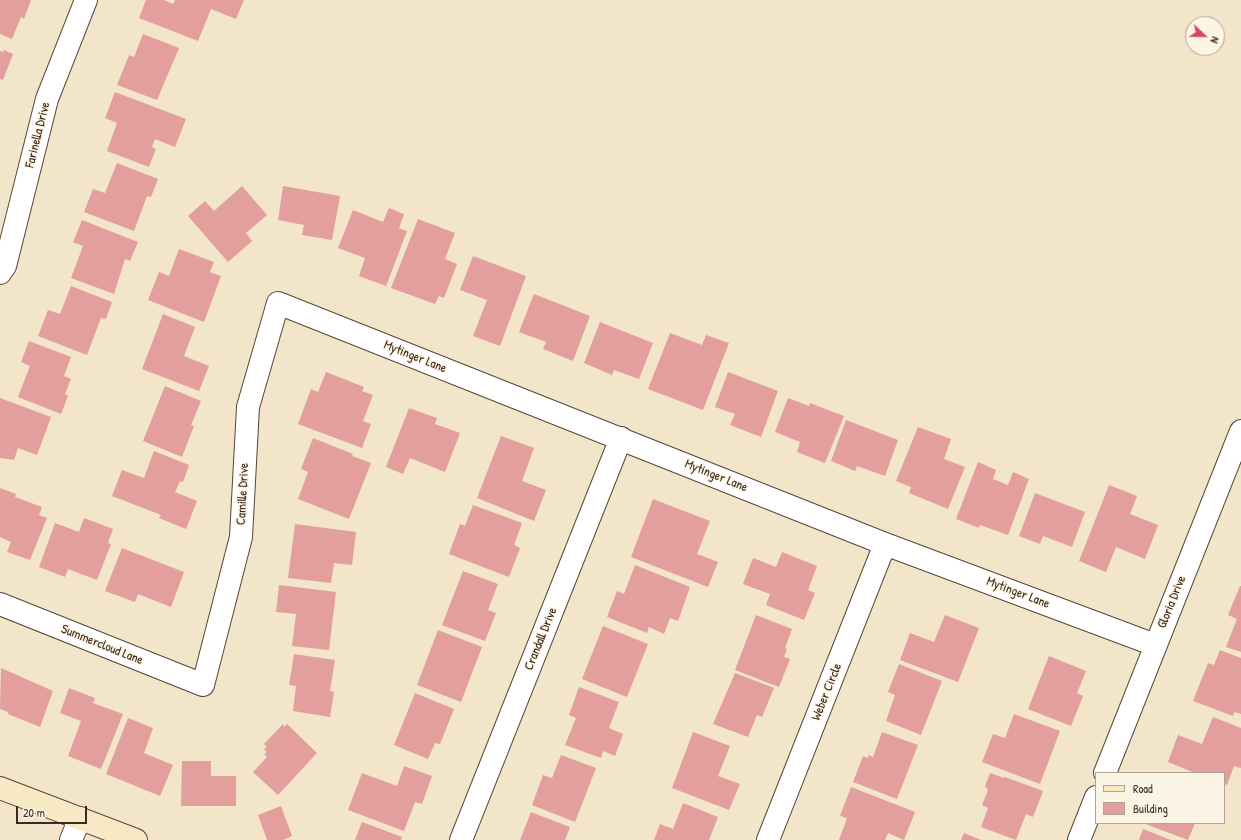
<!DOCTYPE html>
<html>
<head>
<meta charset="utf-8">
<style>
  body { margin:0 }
  #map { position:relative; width:1241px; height:840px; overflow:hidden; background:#f3e5c9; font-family:"Patrick Hand",sans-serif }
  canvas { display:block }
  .legend { position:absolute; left:1095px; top:772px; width:130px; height:52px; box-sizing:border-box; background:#fcf5e5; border:1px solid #afa495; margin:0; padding:5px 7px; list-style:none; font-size:12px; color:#3b2a1e }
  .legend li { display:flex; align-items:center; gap:8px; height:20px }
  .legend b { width:20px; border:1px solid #afa495 }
  .north { position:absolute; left:1185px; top:16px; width:40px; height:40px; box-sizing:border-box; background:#fcf5e5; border:1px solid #afa495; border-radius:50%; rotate:112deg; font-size:11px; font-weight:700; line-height:16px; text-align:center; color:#3b2a1e }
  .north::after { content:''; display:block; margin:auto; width:14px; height:18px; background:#d1495b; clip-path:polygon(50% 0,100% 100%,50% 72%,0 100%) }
  .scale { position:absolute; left:16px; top:806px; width:71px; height:18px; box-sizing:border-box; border:2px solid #3b2a1e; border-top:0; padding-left:5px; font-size:12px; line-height:14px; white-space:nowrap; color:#3b2a1e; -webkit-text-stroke:3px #fcf5e5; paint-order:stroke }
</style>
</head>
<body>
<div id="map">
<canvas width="1241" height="840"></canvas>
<ul class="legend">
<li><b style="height:5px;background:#f6e9c3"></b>Road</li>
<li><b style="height:11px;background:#e29f9d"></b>Building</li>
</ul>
<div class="north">N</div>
<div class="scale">20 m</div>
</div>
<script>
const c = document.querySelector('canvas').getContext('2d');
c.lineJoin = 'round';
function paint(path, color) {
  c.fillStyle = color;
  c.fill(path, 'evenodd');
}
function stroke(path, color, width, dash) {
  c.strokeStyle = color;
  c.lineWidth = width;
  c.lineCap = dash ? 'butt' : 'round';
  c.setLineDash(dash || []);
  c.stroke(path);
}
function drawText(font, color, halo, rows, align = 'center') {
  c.font = font + ' "Patrick Hand",sans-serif';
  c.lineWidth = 3;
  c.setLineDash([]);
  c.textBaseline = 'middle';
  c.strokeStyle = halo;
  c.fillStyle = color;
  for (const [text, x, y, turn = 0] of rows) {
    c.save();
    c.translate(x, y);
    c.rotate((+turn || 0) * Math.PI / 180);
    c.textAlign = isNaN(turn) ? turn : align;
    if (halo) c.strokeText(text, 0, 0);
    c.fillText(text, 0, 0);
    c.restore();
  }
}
const building = new Path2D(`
  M0,0H31L24,19L21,17L12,39L0,34Z
  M146,0H164L173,4L175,0H244L236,19L211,9L198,41L139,18Z
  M143,34L179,48L157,100L117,85L129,55L134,57Z
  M4,50L13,54L3,80L0,79V51L3,52Z
  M115,92L186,119L175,147L155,139L152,147L156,149L149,167L107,151L117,123L105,118Z
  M117,163L158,179L151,197L147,196L134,231L84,212L93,189L105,193Z
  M242,186L267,215L246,233L252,241L228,262L188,216L205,201L214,211Z
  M283,186L340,196L332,240L302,235L304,225L278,220Z
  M389,208L404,214L399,228L407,231L386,286L359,276L365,258L338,248L353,210L383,222Z
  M418,219L455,233L445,259L457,264L444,298L439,296L435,304L391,288Z
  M82,220L138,242L130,261L125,259L114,294L71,278L83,246L73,242Z
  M179,249L214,262L210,272L221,276L204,322L148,300L159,272L169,276Z
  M473,256L526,276L500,346L473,336L487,300L460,290Z
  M71,286L112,302L106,319L101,318L87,355L38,336L48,310L60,314Z
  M534,294L590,316L573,361L543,349L546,342L519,332Z
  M163,314L195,327L184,356L209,366L199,391L142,369Z
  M600,322L653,343L639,379L614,370L612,375L584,363Z
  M670,333L702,345L706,335L729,343L703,410L648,389Z
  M29,341L71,357L64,376L71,379L65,394L68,396L61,414L18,397L30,366L21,362Z
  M326,372L364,387L362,391L373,395L363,421L371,424L362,448L298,424L311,389L318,392Z
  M728,372L778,391L761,437L730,425L735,414L715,407Z
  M165,386L201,401L191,425L194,426L182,457L143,441Z
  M0,398L51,417L37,455L18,448L14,460L0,458Z
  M788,398L809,406L810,403L844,416L825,463L797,452L800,442L775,432Z
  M409,408L437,418L435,424L460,433L445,472L410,458L403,474L386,467Z
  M846,420L898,440L885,476L857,466L855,471L831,461Z
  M918,427L951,439L944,459L965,467L948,509L909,493L911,487L896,481Z
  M501,436L534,448L522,481L546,490L534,521L477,498Z
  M313,438L353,454L352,456L371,463L349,519L298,499L308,472L301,469Z
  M154,451L189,465L183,482L180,481L175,492L197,501L186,529L159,518L161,515L112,496L122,470L144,478Z
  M978,462L996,470L993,479L1008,485L1013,472L1029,479L1008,535L980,525L979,528L956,519Z
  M1109,485L1137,496L1130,514L1158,525L1145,559L1116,547L1106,572L1079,561Z
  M0,488L16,494L15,497L42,507L39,515L47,518L30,560L7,552L11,542L0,537Z
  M1035,493L1085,512L1072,547L1043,536L1040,544L1019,536Z
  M653,499L710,521L697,554L718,562L708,587L631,557Z
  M473,505L522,523L514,545L520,548L509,577L449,554L460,524L465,526Z
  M84,518L113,529L108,543L111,544L97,580L68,569L65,577L39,567L55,523L79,532Z
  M295,524L356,532L352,565L334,563L331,583L288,578Z
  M122,548L184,572L171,607L138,594L135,602L105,591Z
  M782,552L817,566L808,590L815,593L804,620L766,605L770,594L743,584L753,558L776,567Z
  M635,565L690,587L678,621L670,618L664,634L649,627L647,633L607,617L617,591L624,594Z
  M463,571L498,584L488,610L496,613L485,641L442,625Z
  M279,585L336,592L329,650L292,646L296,614L276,612Z
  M1240,586H1241V652L1226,647L1237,619L1228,615Z
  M756,615L792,629L785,648L787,649L784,657L790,659L779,687L735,670Z
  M945,615L979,628L958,682L900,660L910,633L934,642Z
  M603,626L648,644L627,697L582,679Z
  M438,630L482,647L461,702L417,685Z
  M1220,650L1241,658V714L1234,712L1233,716L1193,701L1208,663L1214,665Z
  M294,654L335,660L330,691L334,692L330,717L293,711L296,686L289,685Z
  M1049,656L1086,671L1077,693L1083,696L1071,726L1028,709Z
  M899,664L942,681L921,735L886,721L895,695L888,692Z
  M1,668L53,691L40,727L8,714V712L0,709Z
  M735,673L774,688L762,717L757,715L748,737L713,724Z
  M579,687L619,702L609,728L623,734L615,756L603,751L601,758L565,745L576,718L569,715Z
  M69,688L95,698L93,703L123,714L101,769L68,756L81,721L60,713Z
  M415,693L454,709L440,744L435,743L428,759L394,745Z
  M1014,714L1060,731L1040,784L982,762L993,734L1005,738Z
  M1213,717L1241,728V768L1234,766L1227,785L1224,784V773H1195L1168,762L1178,735L1202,744Z
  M128,718L153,728L144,753L173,765L160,796L106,774Z
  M283,724L284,727L287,724L317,753L278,795L253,772L267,757L264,754L267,752L264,749L267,747L264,744Z
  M693,732L730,746L718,776L740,784L729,810L672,788Z
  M882,732L918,745L897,799L853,782L863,756L868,758V755L873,757Z
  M561,755L596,768L575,822L532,805L543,775L552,778Z
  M182,761H211V776H236V806H181Z
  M404,766L432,776L422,804L415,802L404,831L348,810L362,773L397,786Z
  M990,773L1004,778L1005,777L1043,791L1033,817L1026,814L1016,840L981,827L988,808L982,805L988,790L985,786Z
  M851,787L915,812L904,840L888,833L885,840H839L847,818L840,816Z
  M683,803L718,817L709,840H654L660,824L673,829Z
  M281,806L292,836L283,840H267L258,815Z
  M531,812L570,827L565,840H520Z
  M362,822L402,837L401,840H355Z
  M1143,823H1195L1188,840Z
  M1143,829L1171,840H1139Z
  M964,833L981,840H961Z`);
const minor = new Path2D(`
  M0,273L5,266L47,99L86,0
  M0,604L203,685L241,537L248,407L278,303L885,544L1155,645
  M1105,773L1241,431
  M71,840L80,818
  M461,840L621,438
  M768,840L885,544
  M1079,840L1096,797`);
const secondary = new Path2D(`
  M0,788L136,840`);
const streetNames = [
  ["Farinella Drive",38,135,-76],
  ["Mytinger Lane",415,357,22],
  ["Mytinger Lane",716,476,22],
  ["Camille Drive",243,494,-87],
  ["Mytinger Lane",1018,593,21],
  ["Gloria Drive",1172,602,-68],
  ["Crandall Drive",541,639,-68],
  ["Summercloud Lane",102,645,22],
  ["Weber Circle",827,692,-68]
];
paint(building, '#e29f9d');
stroke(minor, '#574638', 24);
stroke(secondary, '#574638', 24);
stroke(minor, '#fff', 22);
stroke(secondary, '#f6e9c3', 22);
drawText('13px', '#3b2a1e', '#fcf5e5', streetNames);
</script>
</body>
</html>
